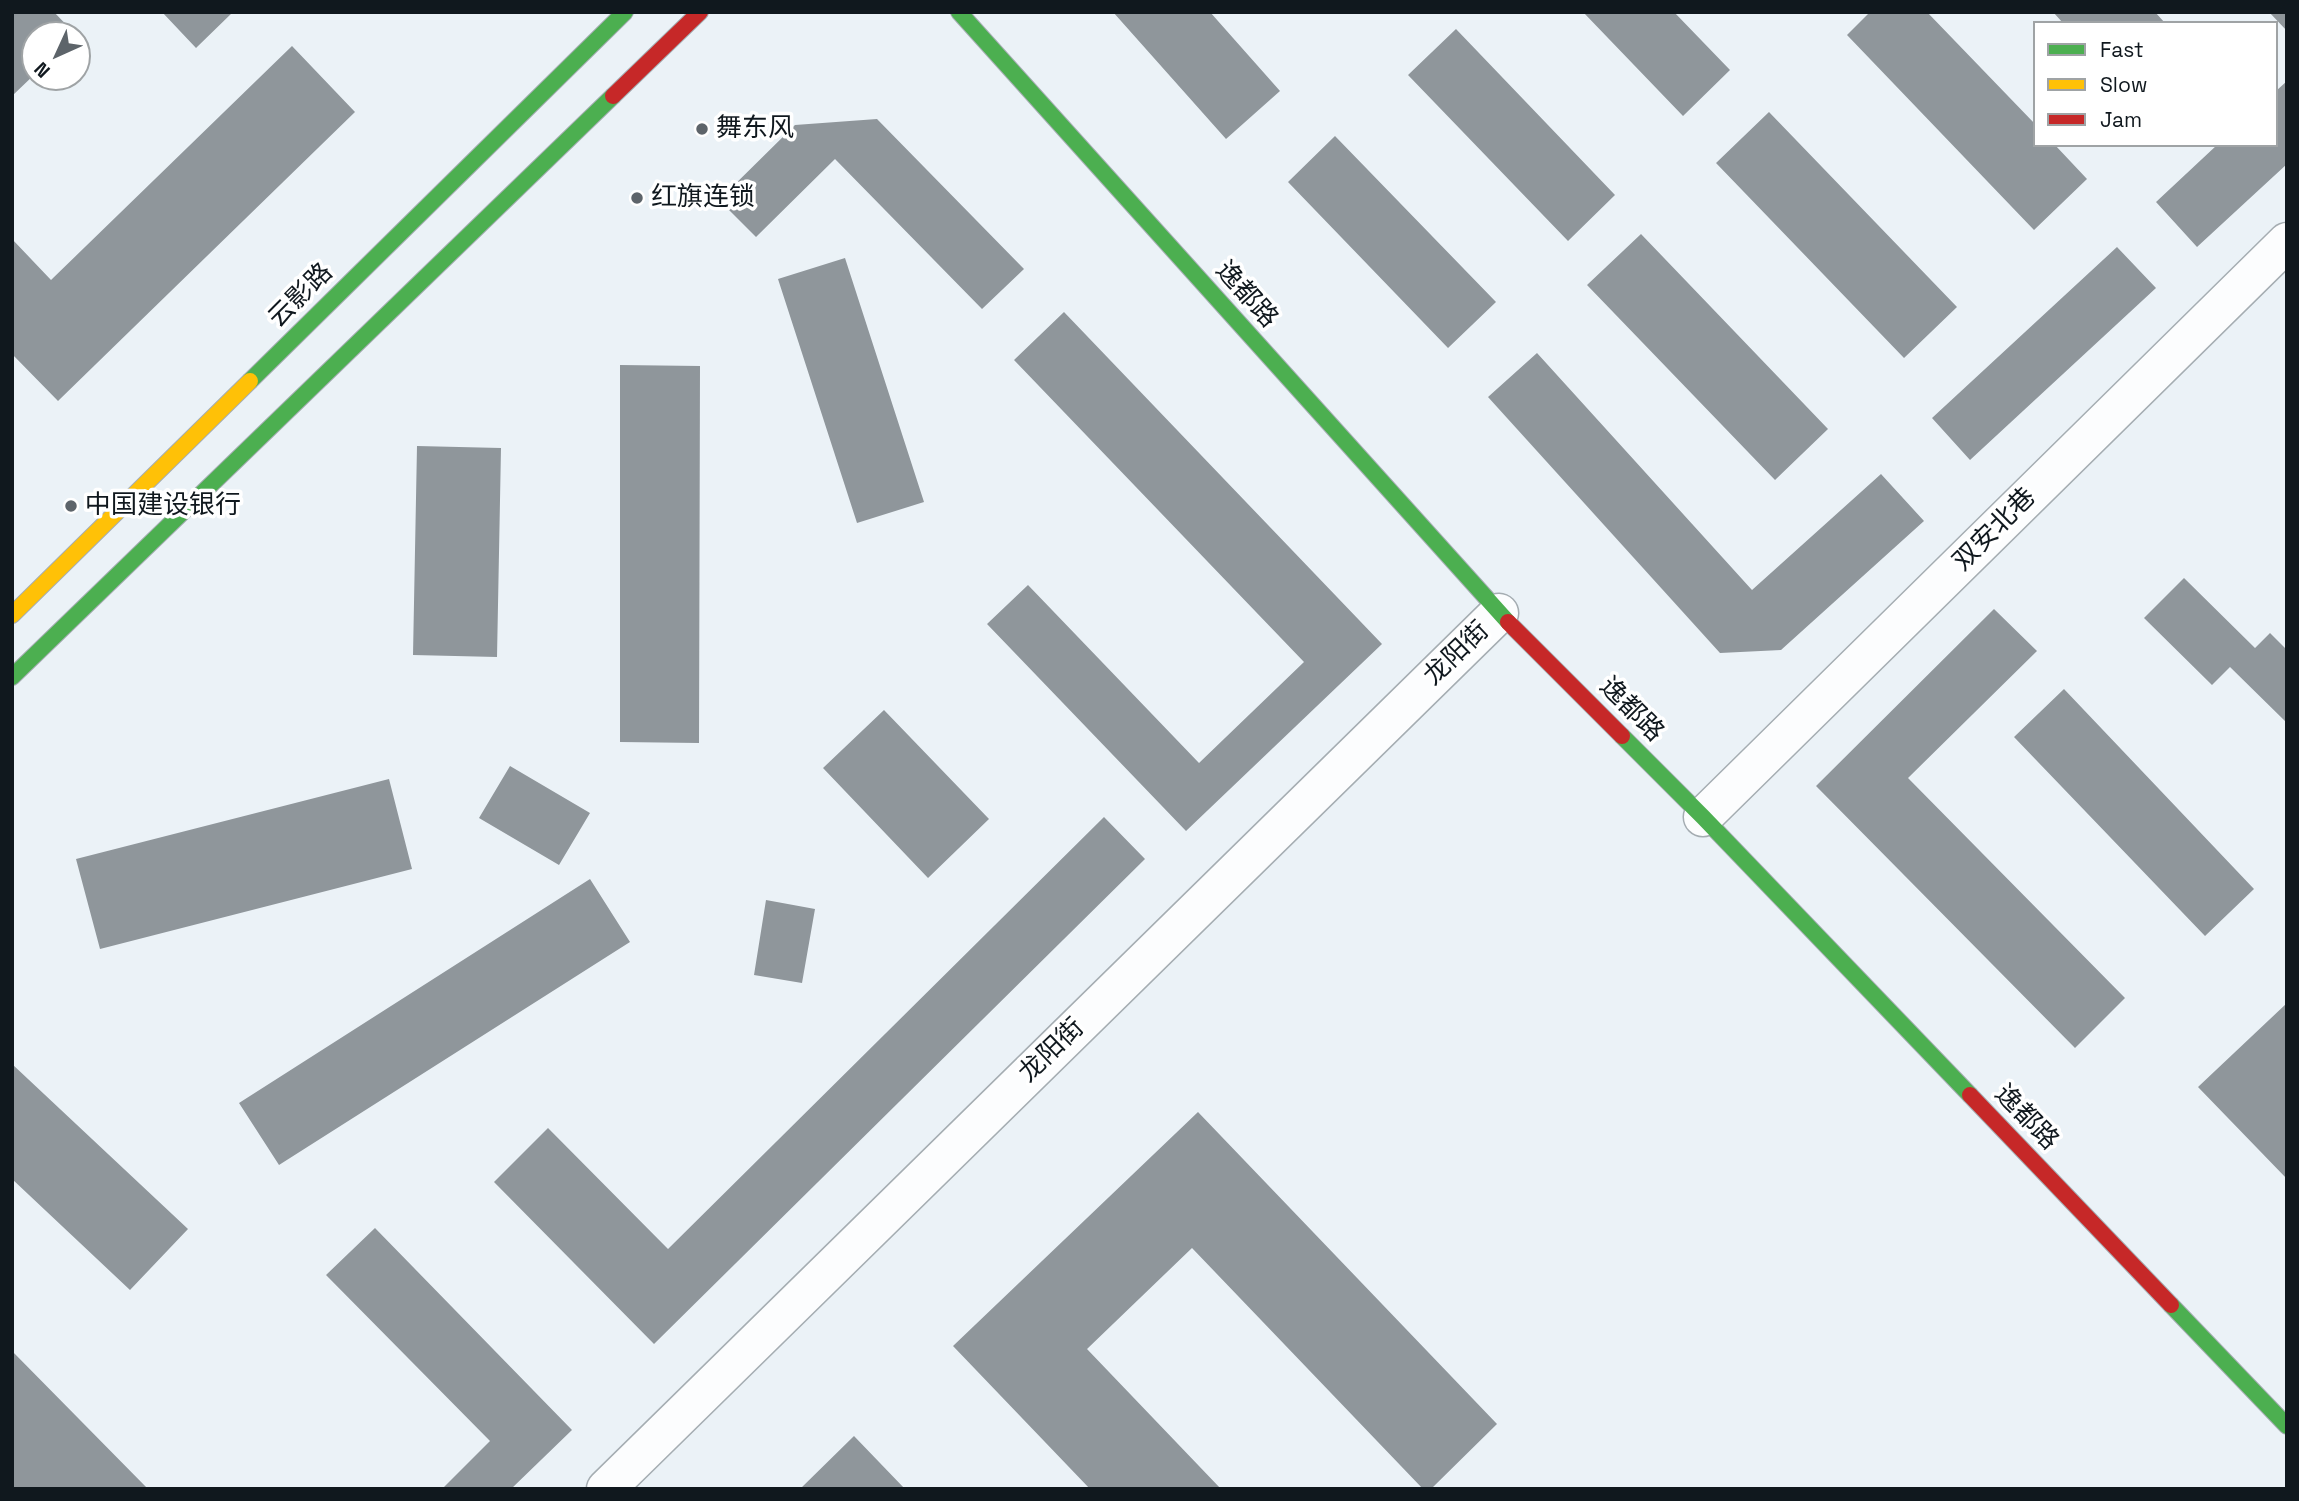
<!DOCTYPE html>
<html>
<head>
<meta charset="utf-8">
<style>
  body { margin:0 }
  #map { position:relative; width:2299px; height:1501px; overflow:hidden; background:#ebf2f7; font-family:"Space Grotesk",sans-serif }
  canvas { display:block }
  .frame { position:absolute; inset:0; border:14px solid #10181e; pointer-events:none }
  .legend { position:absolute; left:2033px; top:21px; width:245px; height:126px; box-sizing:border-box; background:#fff; border:2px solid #9fa3a5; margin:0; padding:9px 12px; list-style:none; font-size:21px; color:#10181e }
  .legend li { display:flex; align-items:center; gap:14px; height:35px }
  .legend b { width:35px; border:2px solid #9fa3a5 }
  .north { position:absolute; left:21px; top:21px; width:70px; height:70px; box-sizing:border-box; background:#fff; border:2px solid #9fa3a5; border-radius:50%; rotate:225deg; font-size:19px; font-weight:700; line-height:28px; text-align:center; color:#10181e }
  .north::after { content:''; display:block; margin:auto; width:24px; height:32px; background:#5d646a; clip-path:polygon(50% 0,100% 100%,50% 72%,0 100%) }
</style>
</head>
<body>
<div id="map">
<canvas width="2299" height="1501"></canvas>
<div class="frame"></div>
<ul class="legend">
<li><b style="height:9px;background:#4caf50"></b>Fast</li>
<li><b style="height:9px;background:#ffc107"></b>Slow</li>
<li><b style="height:9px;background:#c62828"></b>Jam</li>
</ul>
<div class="north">N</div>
</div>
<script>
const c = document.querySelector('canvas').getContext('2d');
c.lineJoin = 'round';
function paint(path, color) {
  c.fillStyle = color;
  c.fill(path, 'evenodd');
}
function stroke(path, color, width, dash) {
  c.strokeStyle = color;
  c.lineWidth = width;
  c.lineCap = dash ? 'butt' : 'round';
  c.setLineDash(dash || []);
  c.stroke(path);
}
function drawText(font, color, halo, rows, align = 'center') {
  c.font = font + ' "Space Grotesk","Noto Sans SC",sans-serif';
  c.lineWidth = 7;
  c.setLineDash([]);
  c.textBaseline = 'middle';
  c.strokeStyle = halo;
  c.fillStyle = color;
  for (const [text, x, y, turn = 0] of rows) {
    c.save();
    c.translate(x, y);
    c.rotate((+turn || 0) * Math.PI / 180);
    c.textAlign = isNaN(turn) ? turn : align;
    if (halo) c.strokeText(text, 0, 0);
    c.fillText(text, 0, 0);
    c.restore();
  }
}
const building = new Path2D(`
  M12,12H54L76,35H35V74L12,96Z
  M162,12H233L196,48Z
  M1113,12H1210L1280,91L1226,139Z
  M1583,12H1674L1730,70L1683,116Z
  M1870,12H1927L2035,124V145H2055L2087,179L2034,230L1847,35Z
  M2053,12H2155L2165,23H2063Z
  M2269,12H2287V31Z
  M1456,29L1615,195L1568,241L1408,75Z
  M292,46L355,112L58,401L12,354V239L51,280Z
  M2287,81V164L2197,247L2156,202L2217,145H2276V91Z
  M1769,112L1957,307L1904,358L1716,163Z
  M877,119L1024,269L982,309L835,159L756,237L719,200L795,125Z
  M1335,136L1496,302L1448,348L1288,182Z
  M1641,234L1828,429L1775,480L1587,285Z
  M2117,247L2156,288L1970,460L1932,418Z
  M845,258L924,502L857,523L778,279Z
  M1064,312L1382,644L1186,831L987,624L1028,585L1199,763L1304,662L1014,360Z
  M1537,353L1752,590L1881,474L1924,521L1781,650L1720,653L1488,397Z
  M620,365L700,366L699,743L620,742Z
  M417,446L501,448L497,657L413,655Z
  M2184,578L2255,648L2270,633L2287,650V723L2230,667L2212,685L2144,618Z
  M1994,609L2037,651L1908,778L2125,998L2075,1048L1816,786Z
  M2064,689L2254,889L2205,936L2014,737Z
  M884,710L989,819L928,878L823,768Z
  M510,766L590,813L559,865L479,818Z
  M389,779L412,869L100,949L76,859Z
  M1104,817L1145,859L654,1344L494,1182L548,1128L668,1249Z
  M590,879L630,942L279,1165L239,1103Z
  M766,900L815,909L802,983L754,975Z
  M2287,1003V1179L2198,1087Z
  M12,1064L188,1229L130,1290L12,1179Z
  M1198,1112L1497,1424L1431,1489H1423L1192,1248L1087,1349L1221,1489H1090L953,1346Z
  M375,1228L572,1430L511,1489H442L490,1441L326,1275Z
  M12,1351L148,1489H12Z
  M854,1436L905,1489H800Z`);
const street = new Path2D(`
  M1703,817L2287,242
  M606,1489L1499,613`);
const fast = new Path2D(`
  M959,12L1508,622
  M250,381L625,12
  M12,677L613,96
  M1622,736L1703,817L1970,1095
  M2171,1305L2287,1426`);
const slow = new Path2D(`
  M12,615L250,381`);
const jam = new Path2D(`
  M613,96L700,12
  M1508,622L1622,736
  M1970,1095L2171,1305`);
const markers = [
  [702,129,7,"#5d646a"],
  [637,198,7,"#5d646a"],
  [71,506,7,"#5d646a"]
];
const poiNames = [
  ["舞东风",716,129],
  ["红旗连锁",651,198],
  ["中国建设银行",85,506]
];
const streetNames = [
  ["逸都路",1246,295,48],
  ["云影路",301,296,-45],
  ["双安北巷",1995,530,-45],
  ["龙阳街",1457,654,-44],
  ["逸都路",1631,710,45],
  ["龙阳街",1052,1051,-44],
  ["逸都路",2026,1118,46]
];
paint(building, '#8f969b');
stroke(street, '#a5adb2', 41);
stroke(fast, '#a5adb2', 18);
stroke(slow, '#a5adb2', 18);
stroke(jam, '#a5adb2', 18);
stroke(street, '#fcfdfe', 38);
stroke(fast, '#4caf50', 16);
stroke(slow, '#ffc107', 16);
stroke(jam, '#c62828', 16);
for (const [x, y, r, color] of markers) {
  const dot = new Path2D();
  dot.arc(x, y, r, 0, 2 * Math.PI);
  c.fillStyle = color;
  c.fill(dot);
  stroke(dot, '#fff', 2.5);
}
drawText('26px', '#10181e', '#fff', poiNames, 'left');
drawText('26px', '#10181e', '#fff', streetNames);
</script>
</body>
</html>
